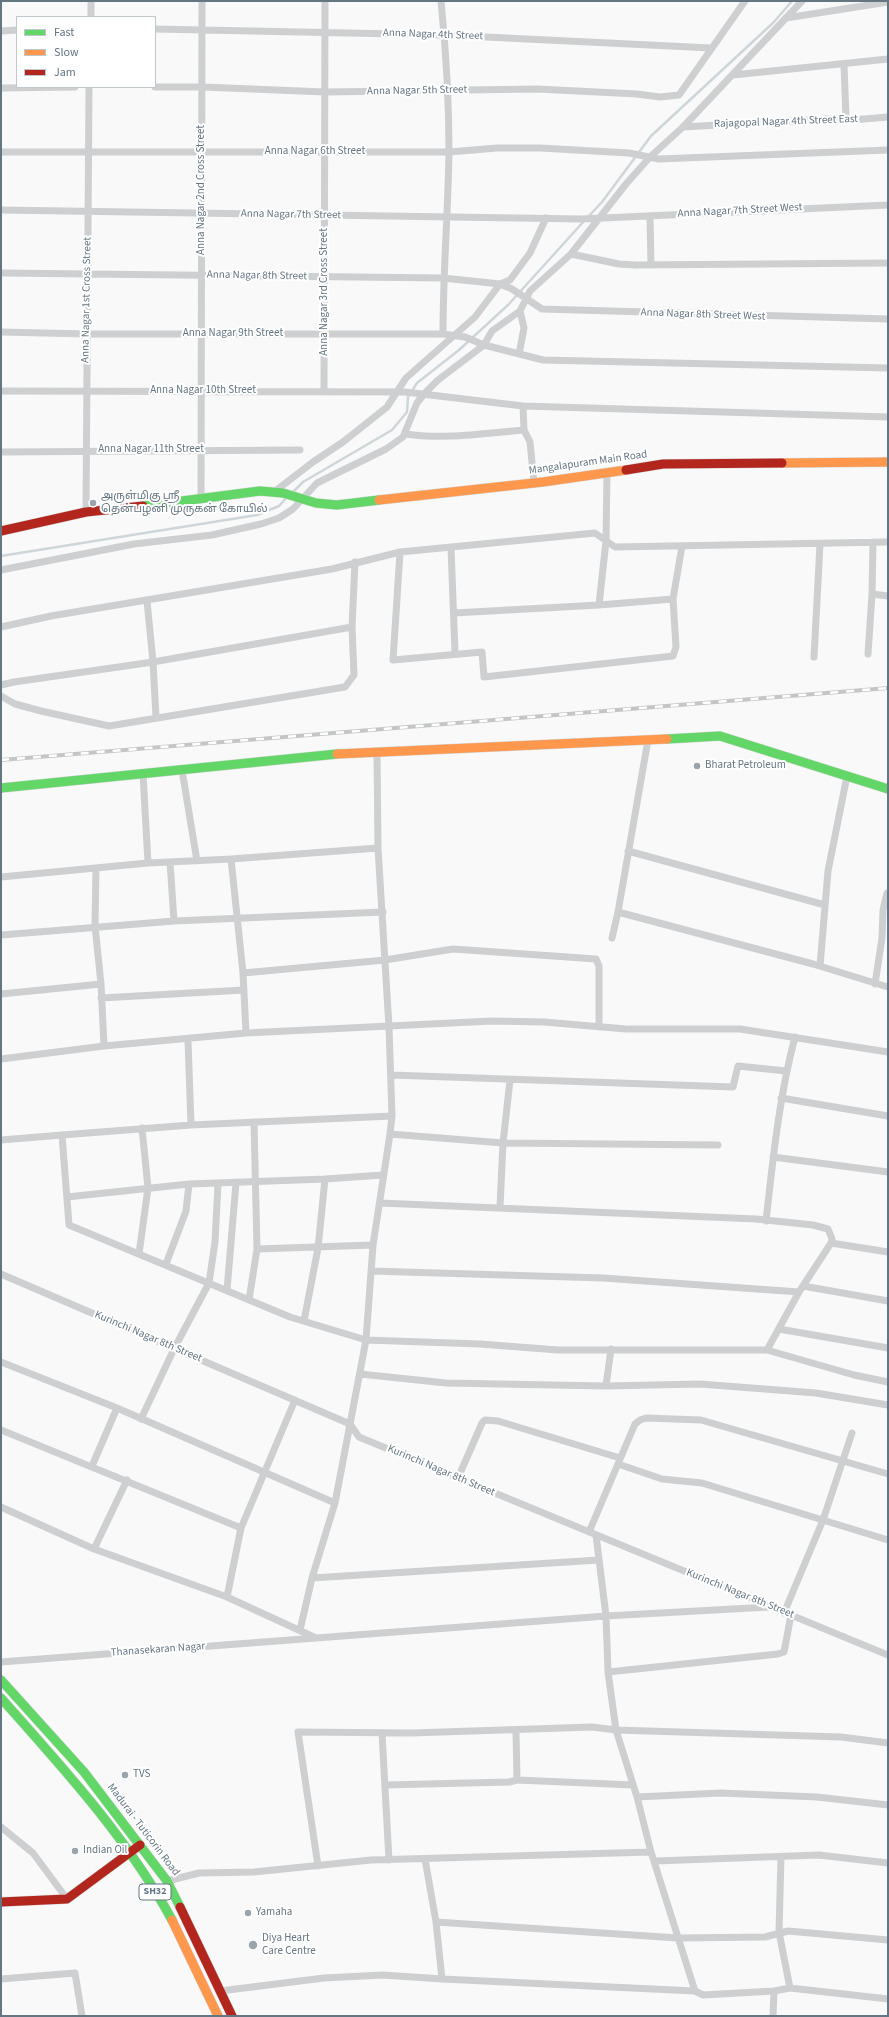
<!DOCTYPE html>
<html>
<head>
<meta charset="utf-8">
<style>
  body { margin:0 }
  #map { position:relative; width:889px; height:2017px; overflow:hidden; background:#f9f9f9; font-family:"Source Sans 3",sans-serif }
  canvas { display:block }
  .frame { position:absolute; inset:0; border:2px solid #657683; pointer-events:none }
  .legend { position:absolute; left:16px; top:16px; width:140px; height:72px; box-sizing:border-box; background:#fff; border:1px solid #c1c8cd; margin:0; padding:5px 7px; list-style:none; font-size:12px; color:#657683 }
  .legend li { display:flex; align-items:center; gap:8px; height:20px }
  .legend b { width:20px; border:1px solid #c1c8cd }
</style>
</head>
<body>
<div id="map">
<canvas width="889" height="2017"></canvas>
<div class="frame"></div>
<ul class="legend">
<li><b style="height:5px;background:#63d668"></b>Fast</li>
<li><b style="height:5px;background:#ff974d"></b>Slow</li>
<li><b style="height:5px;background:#b3261e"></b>Jam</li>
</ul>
</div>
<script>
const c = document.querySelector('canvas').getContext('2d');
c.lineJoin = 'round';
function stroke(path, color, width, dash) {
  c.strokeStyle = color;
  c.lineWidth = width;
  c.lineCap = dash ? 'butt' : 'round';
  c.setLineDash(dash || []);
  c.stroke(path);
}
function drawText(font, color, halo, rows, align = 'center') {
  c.font = font + ' "Source Sans 3","Noto Sans Tamil",sans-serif';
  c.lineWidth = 4;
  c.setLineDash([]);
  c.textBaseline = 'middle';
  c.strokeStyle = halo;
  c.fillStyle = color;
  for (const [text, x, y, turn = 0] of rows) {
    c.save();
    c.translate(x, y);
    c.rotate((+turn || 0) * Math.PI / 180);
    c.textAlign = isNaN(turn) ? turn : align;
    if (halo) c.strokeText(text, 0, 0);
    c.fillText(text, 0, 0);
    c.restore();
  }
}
const stream = new Path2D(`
  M588,217L602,202L651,136L774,22L792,1
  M292,493L303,482L392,430L407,412L408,397L417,383L459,350L508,305L585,220
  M1,556L257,515L279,506L287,497`);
const street = new Path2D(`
  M91,1V17
  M441,1C446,51 449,102 449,152C448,213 443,273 443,334
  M786,18L888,2
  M155,29L445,35L711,48
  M1,31L17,30
  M844,64L846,118
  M733,75L888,59
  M155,87H203L325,92L537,89L637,94L660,97L679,95L745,1
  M1,88L75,87
  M683,127L846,118L852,120L888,117
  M1,152H449L497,148H540L629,153L659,159L888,150
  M1,210L581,219L888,205
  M650,216L651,265
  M571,254L619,264L635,265L888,263
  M1,273L443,278L500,284L512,289L542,309L888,319
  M1,332L87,334H443L465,337L484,345L543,360L888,368
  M519,354L524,328L520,311
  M1,391L405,392L523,406L888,417
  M324,391L325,1
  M523,406L524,430L530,442L534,483
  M406,434C444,440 485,433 524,430
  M1,452L300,450
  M274,492L313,462L343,442L387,407L406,378L475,317L500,284L510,280L530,253L546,218
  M201,500L202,1
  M86,512L89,87
  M451,548L455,653
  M400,552L393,660L482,652L484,677L673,656L676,647L673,599L682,546
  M1,570L134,544L212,535L261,524L279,518L293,509L317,483L386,449L403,437L417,403L424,394L438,380L484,345L492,331L520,311L530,291L571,254L626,184L650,157L683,127L802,1
  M872,594L888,596
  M147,601L153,662L156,717
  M599,605L606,541L607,473
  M454,613L599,605L673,599
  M1,627L51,616L332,569L400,552L595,533L615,547L888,542
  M868,654L872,594L873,542
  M814,657L820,544
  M1,685L14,682L153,662L352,627
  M1,696L15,704L41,711L109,726L345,687L354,675L352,627L355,562
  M182,770L197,861
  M143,774L148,863
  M628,851L825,905
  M231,859L378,848
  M170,862L174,921
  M96,868L95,926L101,984L104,1046
  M1,877L148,863L231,859L243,973L246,1033L104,1046L1,1059
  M618,912L813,964L888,987
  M1,935L174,921L383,912
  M612,938L618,912L648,740
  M820,966L828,871L847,776
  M243,973L385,960L453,949L596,959L599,966V1027
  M875,984L882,938L883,910L887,893
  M1,994L101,984
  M101,998L244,990
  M246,1033L492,1021L544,1022L626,1029H740L888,1052
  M188,1040L191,1125
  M391,1075L733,1087L738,1066L786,1071
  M781,1098L888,1116
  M390,1134L503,1143L718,1145
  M62,1135L191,1125L392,1116
  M1,1140L62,1135L69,1225L290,1317L366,1340L480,1344L558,1350H767L854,1375L888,1382
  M773,1157L888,1172
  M67,1197L189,1184L325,1179L383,1175
  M380,1203L756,1219L813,1225L828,1229L832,1239L831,1243L799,1292L767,1350
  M500,1207L503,1143L510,1080
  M766,1221C773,1159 779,1097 795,1037
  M831,1243L888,1252
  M257,1249L373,1245
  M139,1254L148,1188L142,1128
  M166,1264L186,1211L189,1184
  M371,1271L603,1278L799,1292
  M1,1274L350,1424L359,1437L888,1655
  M803,1286L888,1301
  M227,1290L236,1183
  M249,1300L257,1249L254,1122
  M304,1321L318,1248L325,1179
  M779,1329L888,1348
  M1,1362L117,1408L335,1503
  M360,1374L446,1383L606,1386L700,1384L816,1393L888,1405
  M606,1386L611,1349
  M141,1419L174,1349L209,1283L215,1242L218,1184
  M1,1430L241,1528
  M618,1464L662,1479L702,1483L888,1540
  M92,1466L117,1408
  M458,1478L482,1423L485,1420L498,1421L620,1458
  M1,1507L94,1549L227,1597L316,1638L606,1616L769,1607
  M589,1532L635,1424L640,1420L646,1418L701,1420L888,1474
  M596,1535L606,1616L608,1672L616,1730L637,1797L651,1852L695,1991
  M94,1549L127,1480
  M312,1578L599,1560
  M227,1597L241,1528L295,1400
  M784,1613L823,1520L852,1433
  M300,1630L312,1578L335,1503L366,1340L373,1245L390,1134L392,1116L389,1027L378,848L377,753
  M1,1662L316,1638
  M608,1672L778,1654L784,1652L791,1615
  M516,1731L517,1780
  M382,1733L389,1860
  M385,1785L509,1782L517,1780L633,1785
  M637,1797L720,1793L817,1797L888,1805
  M1,1827L33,1853L67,1899
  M781,1857L779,1932L790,1988
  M425,1859L436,1922L678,1938L765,1937L788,1931L888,1940
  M655,1861L819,1855L888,1863
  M318,1866L298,1732L412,1733L592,1727L616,1730L841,1737L888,1743
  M167,1881L199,1873L254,1872L371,1860L651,1852
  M436,1922L442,1979
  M1,1979L75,1973L82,2016
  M220,1991L324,1978L383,1975L442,1979L695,1991L703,1995L774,1991L790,1988L888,1999
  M773,2016L774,1991`);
const fast = new Path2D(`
  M143,506L260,491L283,493L316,503L337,505L379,500
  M667,739L720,736L888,789
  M1,788L337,754
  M1,1680L84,1772L167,1881L180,1907
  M1,1698C63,1768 127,1837 172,1920`);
const slow = new Path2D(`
  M782,463L888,462
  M379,500L543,482L626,470
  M337,754L667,739
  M172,1920L218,2016`);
const jam = new Path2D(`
  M626,470L663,464L782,463
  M1,531L86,512L143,506
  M1,1902L67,1899L140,1845
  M180,1907L232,2016`);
const rail = new Path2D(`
  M1,760L888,688`);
const markers = [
  [93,503,4,"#99a4ac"],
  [697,766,4,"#99a4ac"],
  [125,1775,4,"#99a4ac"],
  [75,1851,4,"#99a4ac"],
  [248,1913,4,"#99a4ac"],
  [253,1945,5,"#99a4ac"]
];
const shields = [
  [155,1892,32]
];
const shieldNames = [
  ["SH32",155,1892]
];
const streetNames = [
  ["Anna Nagar 4th Street",433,35,2],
  ["Anna Nagar 5th Street",417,91,-1],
  ["Rajagopal Nagar 4th Street East",786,122,-2],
  ["Anna Nagar 6th Street",315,152],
  ["Anna Nagar 2nd Cross Street",202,190,-90],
  ["Anna Nagar 7th Street West",740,211,-3],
  ["Anna Nagar 7th Street",291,215,1],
  ["Anna Nagar 8th Street",257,276,1],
  ["Anna Nagar 3rd Cross Street",325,292,-90],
  ["Anna Nagar 1st Cross Street",87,300,-89],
  ["Anna Nagar 8th Street West",703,315,2],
  ["Anna Nagar 9th Street",233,334],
  ["Anna Nagar 10th Street",203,391],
  ["Anna Nagar 11th Street",151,450],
  ["Mangalapuram Main Road",588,463,-8],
  ["Kurinchi Nagar 8th Street",148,1337,23],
  ["Kurinchi Nagar 8th Street",441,1471,23],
  ["Kurinchi Nagar 8th Street",740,1594,22],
  ["Thanasekaran Nagar",158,1650,-4],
  ["Madurai - Tuticorin Road",143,1830,53]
];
const poiNames = [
  ["அருள்மிகு ஶ்ரீ",101,497],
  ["தென்பழனி முருகன் கோயில்",101,510],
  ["Bharat Petroleum",705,766],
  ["TVS",133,1775],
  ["Indian Oil",83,1851],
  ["Yamaha",256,1913],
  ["Diya Heart",262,1939],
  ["Care Centre",262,1952]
];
stroke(stream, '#ced6d9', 2.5);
stroke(fast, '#d5d6d7', 10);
stroke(slow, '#d5d6d7', 10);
stroke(jam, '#d5d6d7', 10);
stroke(street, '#cecfd0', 7);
stroke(fast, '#63d668', 9);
stroke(slow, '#ff974d', 9);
stroke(jam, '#b3261e', 9);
stroke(rail, '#c3c5c6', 4);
stroke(rail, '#fff', 2.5, [8]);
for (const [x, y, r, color] of markers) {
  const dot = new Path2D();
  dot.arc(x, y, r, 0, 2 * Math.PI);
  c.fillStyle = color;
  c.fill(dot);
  stroke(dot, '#fff', 1.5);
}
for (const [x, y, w] of shields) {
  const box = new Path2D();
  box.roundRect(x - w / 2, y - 8, w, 16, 3);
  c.fillStyle = '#fff';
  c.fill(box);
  stroke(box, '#657683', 1);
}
drawText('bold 10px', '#657683', null, shieldNames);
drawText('11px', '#657683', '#fff', streetNames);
drawText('11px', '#657683', '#fff', poiNames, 'left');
</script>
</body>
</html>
